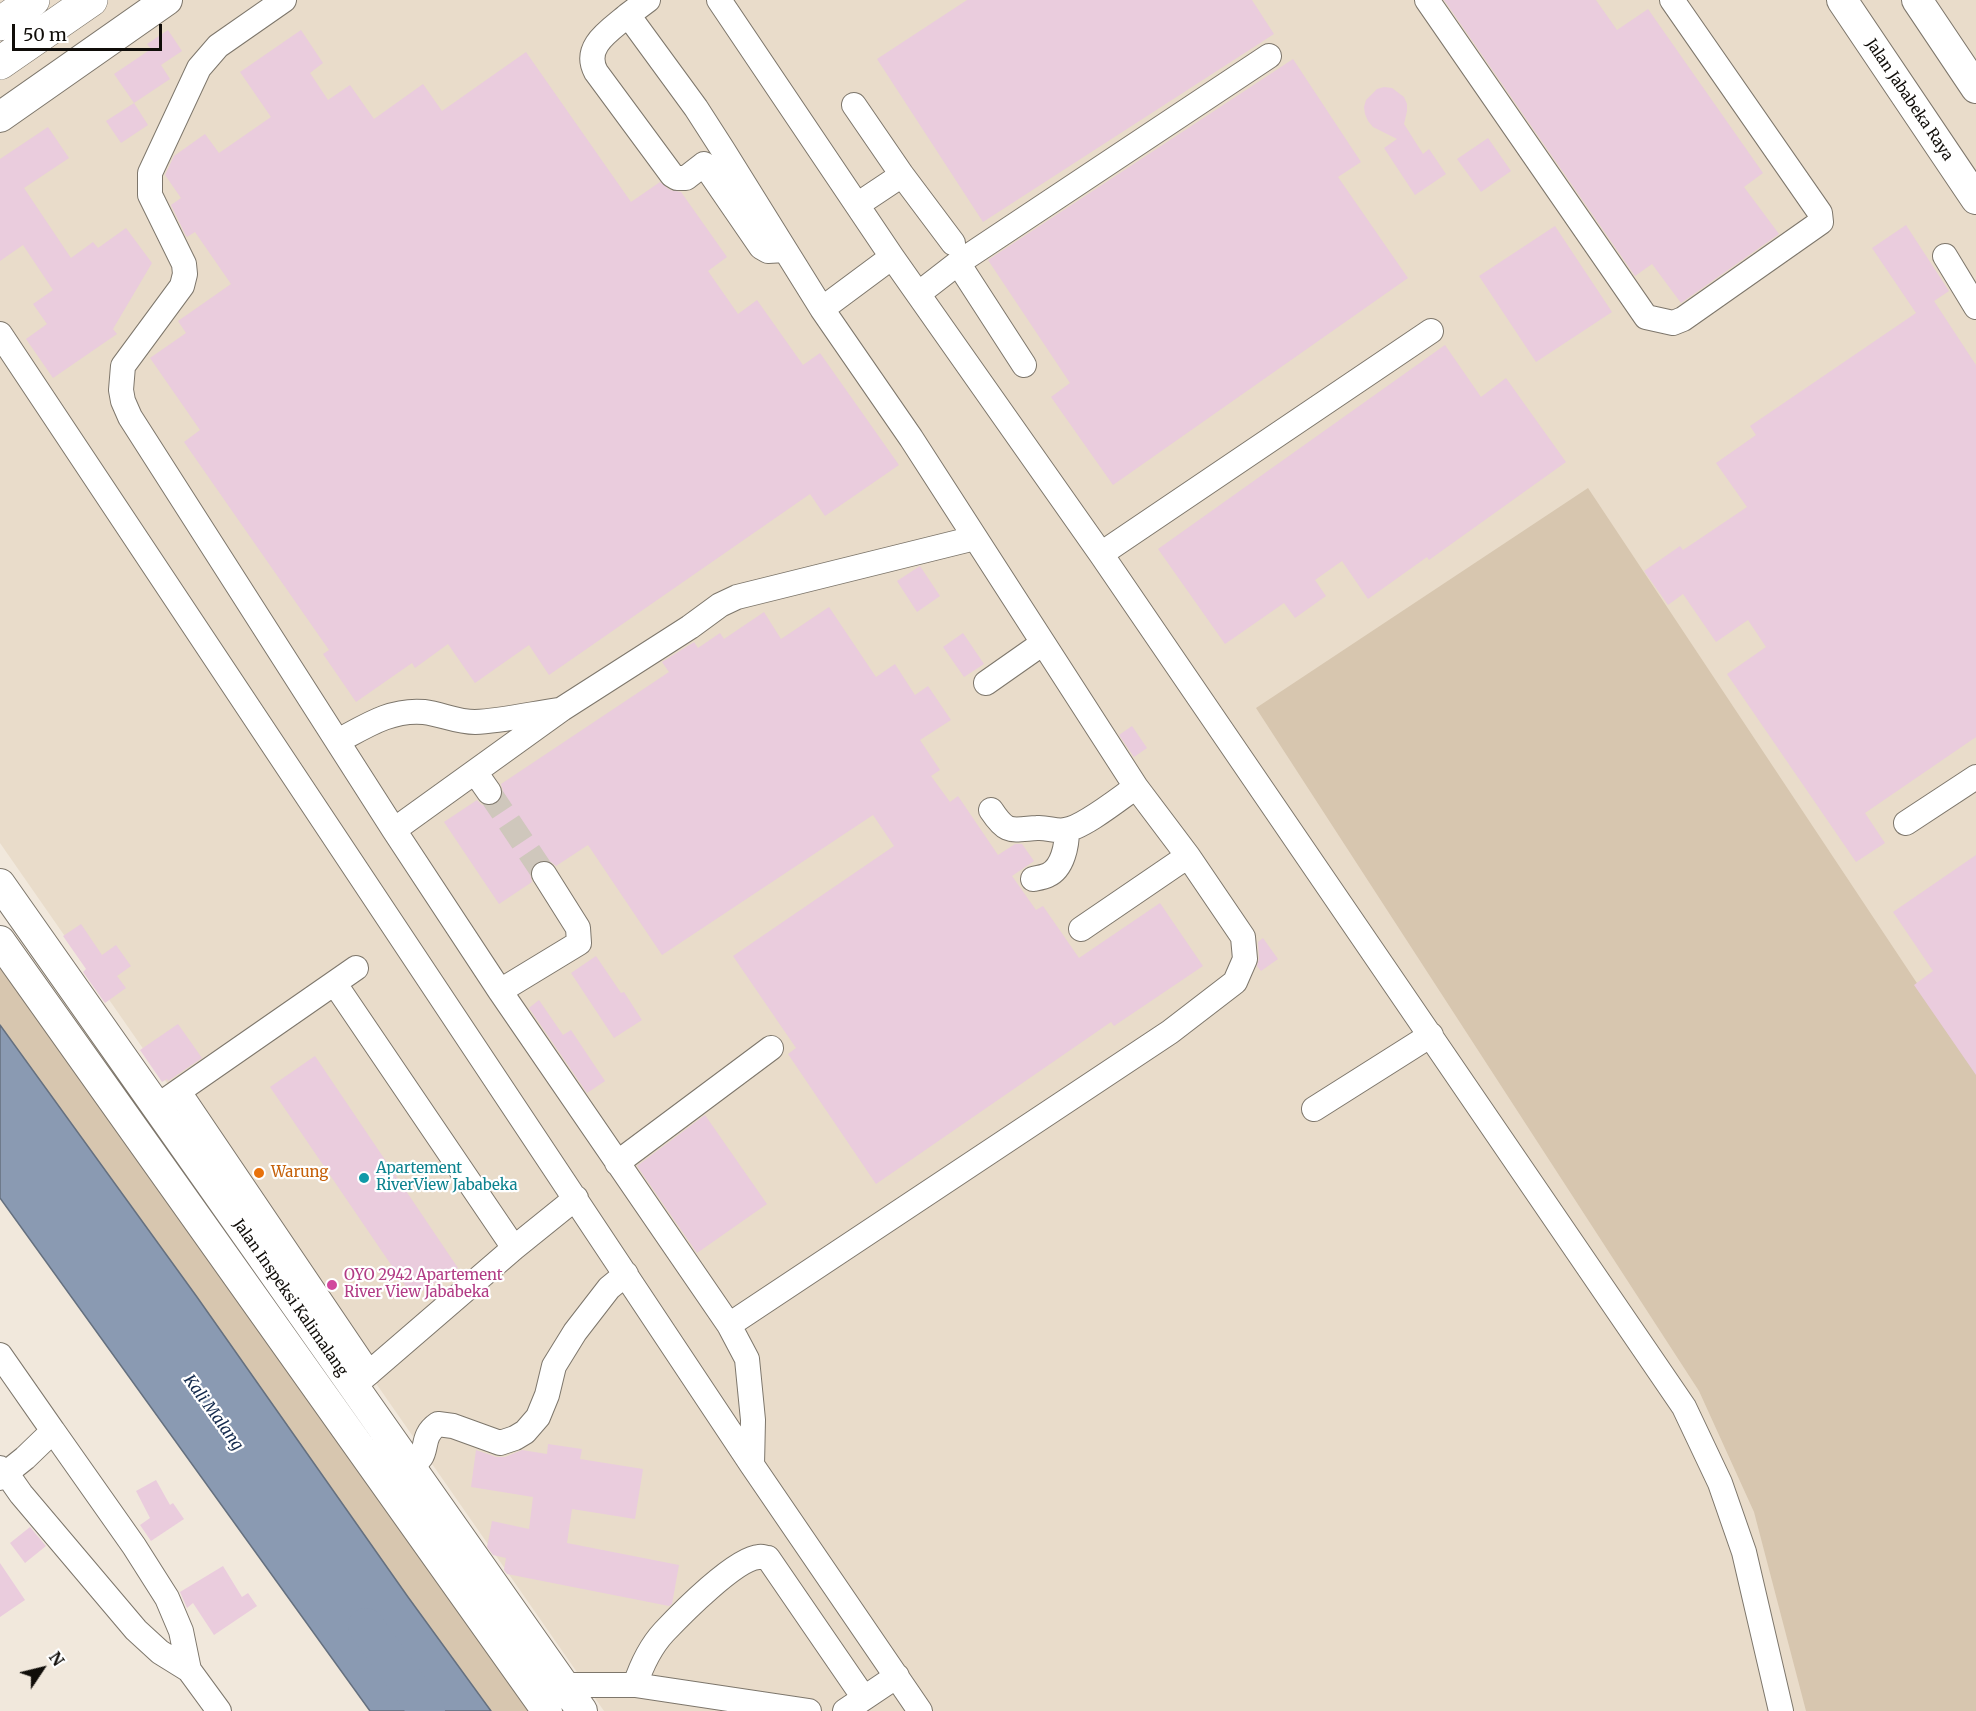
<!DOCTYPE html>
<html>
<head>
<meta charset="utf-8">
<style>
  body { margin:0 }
  #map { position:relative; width:1976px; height:1711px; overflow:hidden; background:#f1e8dc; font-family:Merriweather,serif }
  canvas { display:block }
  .north { position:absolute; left:12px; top:1639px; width:60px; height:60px; -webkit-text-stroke:4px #fff; paint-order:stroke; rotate:55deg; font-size:16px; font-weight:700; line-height:24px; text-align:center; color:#100d09 }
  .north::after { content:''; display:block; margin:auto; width:21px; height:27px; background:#100d09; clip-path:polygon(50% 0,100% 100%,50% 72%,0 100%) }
  .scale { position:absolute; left:12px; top:24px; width:150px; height:27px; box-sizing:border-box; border:3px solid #100d09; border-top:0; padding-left:8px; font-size:18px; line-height:21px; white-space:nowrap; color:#100d09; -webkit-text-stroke:4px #fff; paint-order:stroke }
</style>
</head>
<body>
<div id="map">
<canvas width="1976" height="1711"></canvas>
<div class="north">N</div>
<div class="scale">50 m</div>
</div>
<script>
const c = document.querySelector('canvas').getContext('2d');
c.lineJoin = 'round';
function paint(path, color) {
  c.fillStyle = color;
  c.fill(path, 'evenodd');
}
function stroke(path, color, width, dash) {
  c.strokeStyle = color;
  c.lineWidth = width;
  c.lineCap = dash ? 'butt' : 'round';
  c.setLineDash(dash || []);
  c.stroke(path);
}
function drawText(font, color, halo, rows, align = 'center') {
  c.font = font + ' Merriweather,serif';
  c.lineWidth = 4.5;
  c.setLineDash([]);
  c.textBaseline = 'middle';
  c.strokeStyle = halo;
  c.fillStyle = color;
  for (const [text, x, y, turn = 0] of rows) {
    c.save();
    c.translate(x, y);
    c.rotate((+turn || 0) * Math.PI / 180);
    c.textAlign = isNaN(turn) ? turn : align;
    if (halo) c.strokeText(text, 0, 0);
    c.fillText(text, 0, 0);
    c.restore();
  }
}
const built = new Path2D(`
  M0,0H1976V1711H604L0,843Z`);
const green = new Path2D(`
  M1588,488L1976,1072V1711H1806L1754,1512L1699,1391L1256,708Z
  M0,941L547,1711H491L401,1588L0,1025Z`);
const water = new Path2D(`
  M0,1025L197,1297L408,1597L491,1711H370L0,1198Z`);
const river = new Path2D(`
  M366,1626L427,1711`);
const building = new Path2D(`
  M967,0H1252L1274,34L983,222L877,59Z
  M1444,0H1596L1617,30L1648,9L1763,173L1744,187L1779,234L1681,303L1652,264L1635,276Z
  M168,30L182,51L161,65L170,79L134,103L114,74L151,49L147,44Z
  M301,30L323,63L310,73L328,100L350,85L374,119L423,84L442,111L526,52L631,202L660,182L670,190L681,192L727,257L708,271L738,314L757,300L803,365L820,353L899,465L825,516L810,494L549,675L529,645L475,683L448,644L415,668L412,663L356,702L323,654L329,650L184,442L200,430L150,358L186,333L178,321L231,284L195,232L187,237L185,234L171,205L181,198L165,175L174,156L205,134L219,153L271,117L240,72Z
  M1293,59L1361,162L1338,177L1408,278L1113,485L1051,397L1070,383L988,260Z
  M1384,87L1392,88L1404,97L1407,104V111L1404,124L1423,154L1429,149L1446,174L1415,195L1384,148L1397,139L1373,127L1368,121L1365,114L1364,107L1366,100L1377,89Z
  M134,103L148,125L121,143L106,121Z
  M48,127L69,158L24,188L71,258L93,242L98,248L126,228L152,263L113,329L117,334L53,378L26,339L47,324L33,304L53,290L23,245L0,261V159Z
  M1488,138L1511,171L1481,192L1457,159Z
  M1906,225L1949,291L1934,301L1976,365V737L1865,813L1885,843L1856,862L1727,674L1766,647L1748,620L1716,642L1683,594L1668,605L1644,571L1680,546L1683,550L1747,507L1716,463L1756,435L1750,426L1916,313L1872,248Z
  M1555,226L1612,312L1536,362L1479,276Z
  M1445,345L1481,397L1506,378L1566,462L1429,560L1427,557L1368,599L1342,561L1315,580L1326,596L1295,618L1284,603L1225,644L1158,549Z
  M920,566L940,596L917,612L897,581Z
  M829,607L876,677L895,664L915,695L928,686L951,720L920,740L940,770L931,776L950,802L958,796L998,855L1015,844H1022L1034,861L1012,876L1036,910L1043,906L1079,958L1160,903L1203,966L1114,1026L1111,1022L876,1184L788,1054L796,1048L733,956L894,846L873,815L662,955L588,845L556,866L551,862L544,860L536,862L531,868L530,874L532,882L499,904L444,822L477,800L482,805L490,806L498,803L502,799L503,791L501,784L669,672L662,662L694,642L698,648L720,633L724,639L764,612L781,639Z
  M963,633L984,664L964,677L943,647Z
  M1132,726L1147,748L1134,757L1119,735Z
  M1976,855V1075L1914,985L1933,971L1893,912Z
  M81,924L102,955L116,945L131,966L117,976L126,988L105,1003L83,972L86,969L63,936Z
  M1263,938L1278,959L1261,971L1257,966L1259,958L1258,942Z
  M596,956L621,993L624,992L642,1020L614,1038L571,973Z
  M539,1000L563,1035L571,1030L605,1081L587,1093L529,1008Z
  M178,1024L202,1058L168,1081L167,1079L162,1082L140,1050Z
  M315,1056L458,1268L413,1297L270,1087Z
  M705,1115L767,1204L697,1253L637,1166Z
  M548,1444L582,1449L580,1459L643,1469L635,1519L572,1509L567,1543L679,1565L672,1604L669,1606L507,1574L504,1570L506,1558L493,1555L487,1547L492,1521L529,1529L533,1497L471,1487L476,1450L496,1457H505L522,1450L547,1454Z
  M156,1480L170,1505L173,1503L184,1519L151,1541L140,1525L150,1518L136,1491Z
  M30,1527L46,1546L25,1563L10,1543Z
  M0,1563L25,1600L0,1617Z
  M223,1566L242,1597L248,1593L257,1606L214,1635L193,1603L187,1608L180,1592Z`);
const minorTunnel = new Path2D(`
  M489,792L544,874`);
const minor = new Path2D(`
  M284,0L218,46L199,68L150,173V195L184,264L185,274L182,286L123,366L121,390L123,401L130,417L394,830L500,991L729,1325L747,1359L753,1420L752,1465
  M719,0L892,257L1101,554L1684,1407L1720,1483L1744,1552L1781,1711
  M1427,0L1646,317L1673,323L1683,319L1821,222L1820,213L1672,0
  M628,15L648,0
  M854,105L902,175L953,243
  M857,205L902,175
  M785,250L768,251L761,247L704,164L686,178H677L672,175L596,72C582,46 611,30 628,15L696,108L723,150L822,309
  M1945,256L1976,307
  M958,263L1024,365
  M918,294L958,263L1269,56
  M0,334L752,1465L920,1711
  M1101,554L1431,331
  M986,683L1043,643
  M338,741C366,726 391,709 424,712C441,714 457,722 475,722C501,721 531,714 558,710
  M475,772L489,792
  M991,810C1007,834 1010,830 1037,828C1047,827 1056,832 1065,830C1083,828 1120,798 1136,787
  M1906,823L1976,777
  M394,830L562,709L690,627L720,605L737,597L975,538
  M1033,879C1038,878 1044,877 1048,875C1063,868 1067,845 1067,830
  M1081,929L1188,856
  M335,984L514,1248L369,1373L352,1387
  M500,991L579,943L578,928L544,874
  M179,1092L369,1373
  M166,1100L356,968
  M1314,1109L1431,1035
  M617,1163L771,1048
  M514,1248L576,1198
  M729,1325L1170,1032L1235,982L1245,959L1243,937L1188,856L1136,787L911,438L822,309L892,257
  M0,1355L53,1431L25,1458L0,1478
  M53,1431L134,1546L167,1598L181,1631L189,1670
  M408,1466C434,1457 416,1439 438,1424L453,1426L500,1443L515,1438L525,1432L538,1417L547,1395L554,1366L575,1332L609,1288L626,1274
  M0,1468L7,1474L21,1494L136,1630L160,1652L189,1670L219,1711
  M635,1685C641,1667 651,1646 664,1632C681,1614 736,1558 759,1557C762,1556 765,1558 768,1558L864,1698
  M552,1693L563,1685H635L809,1711
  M845,1711L897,1676`);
const major = new Path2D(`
  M1842,0L1976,199
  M1917,0L1976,88
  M0,117L167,0
  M0,884L582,1711
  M0,941L547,1711`);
const highway = new Path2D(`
  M0,24L33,0
  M0,63L91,0`);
const markers = [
  [259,1173,6,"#e8710a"],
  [364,1178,6,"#0f9aa8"],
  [332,1285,6,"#d1479c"]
];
const streetNames = [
  ["Jalan Jababeka Raya",1909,100,56],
  ["Jalan Inspeksi Kalimalang",290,1298,55]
];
const cultureNames = [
  ["Apartement",376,1169],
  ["RiverView Jababeka",376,1186]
];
const foodNames = [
  ["Warung",271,1173]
];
const hotelNames = [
  ["OYO 2942 Apartement",344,1276],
  ["River View Jababeka",344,1293]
];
const waterNames = [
  ["Kali Malang",213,1413,54]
];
paint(built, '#e9dcca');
paint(green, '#d7c6af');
paint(water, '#8a9ab2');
stroke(water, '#65707f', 1.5);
stroke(river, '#8a9ab2', 36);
paint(building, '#eaccdd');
stroke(minorTunnel, '#cfc7bc', 24, [24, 12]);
stroke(minor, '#7d766b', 26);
stroke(major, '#7d766b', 32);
stroke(highway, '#7d766b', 34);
stroke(minor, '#fff', 24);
stroke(major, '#fff', 30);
stroke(highway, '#fff', 33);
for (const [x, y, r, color] of markers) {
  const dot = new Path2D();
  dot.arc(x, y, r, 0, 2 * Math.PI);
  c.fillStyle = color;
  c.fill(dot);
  stroke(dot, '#fff', 2);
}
drawText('15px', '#100d09', '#fff', streetNames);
drawText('15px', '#0d838f', '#fff', cultureNames, 'left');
drawText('15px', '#c56008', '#fff', foodNames, 'left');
drawText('15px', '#b23c85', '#fff', hotelNames, 'left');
drawText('italic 16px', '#12294c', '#fff', waterNames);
</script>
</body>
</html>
